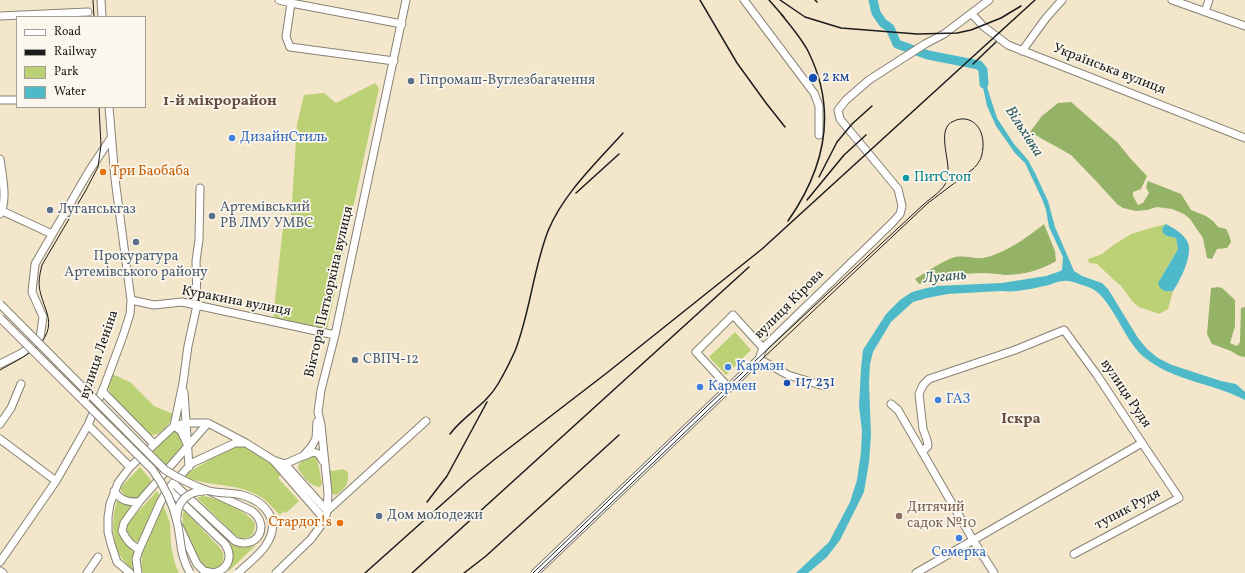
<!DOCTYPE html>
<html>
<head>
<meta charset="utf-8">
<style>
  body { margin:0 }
  #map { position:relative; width:1245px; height:573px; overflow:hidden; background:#f3e6cb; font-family:Vollkorn,serif }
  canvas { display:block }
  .legend { position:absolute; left:16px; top:16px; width:130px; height:92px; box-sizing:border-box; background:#fbf7ec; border:1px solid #a29f99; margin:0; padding:5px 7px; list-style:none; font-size:12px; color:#1c1c1c }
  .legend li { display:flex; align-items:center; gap:8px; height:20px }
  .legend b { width:20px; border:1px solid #a29f99 }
</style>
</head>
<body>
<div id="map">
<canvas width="1245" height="573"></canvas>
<ul class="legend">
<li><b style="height:5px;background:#fff"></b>Road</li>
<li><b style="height:5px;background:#1c1c1c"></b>Railway</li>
<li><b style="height:11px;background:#bcd175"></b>Park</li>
<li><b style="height:11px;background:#4ebac9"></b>Water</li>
</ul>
</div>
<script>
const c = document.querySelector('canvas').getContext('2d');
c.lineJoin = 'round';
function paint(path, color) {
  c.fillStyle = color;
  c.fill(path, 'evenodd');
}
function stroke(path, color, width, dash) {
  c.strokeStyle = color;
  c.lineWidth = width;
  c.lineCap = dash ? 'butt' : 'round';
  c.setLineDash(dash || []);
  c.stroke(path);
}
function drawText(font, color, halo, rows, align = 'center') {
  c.font = font + ' Vollkorn,serif';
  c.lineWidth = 3.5;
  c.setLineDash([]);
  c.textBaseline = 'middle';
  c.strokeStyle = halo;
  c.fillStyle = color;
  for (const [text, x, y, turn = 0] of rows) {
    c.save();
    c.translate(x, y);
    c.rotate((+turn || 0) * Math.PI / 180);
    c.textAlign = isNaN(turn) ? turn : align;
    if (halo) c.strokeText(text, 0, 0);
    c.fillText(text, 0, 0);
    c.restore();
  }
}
const green = new Path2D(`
  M375,83L379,88L327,329L273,318L284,218H291L297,124L304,95L324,93L336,103Z
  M1166,224L1162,228L1167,236L1176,238L1178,249L1160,279L1168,292L1173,291L1168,309L1159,314L1139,307L1132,301L1121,286L1114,280L1097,264L1089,263L1088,259L1102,254L1112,246L1131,234L1158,226Z
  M735,332L751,350L726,375L709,357Z
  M112,374L130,382L154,406L173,414C171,424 159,439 148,434L111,396L108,387Z
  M175,431L179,433L183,443L182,448L166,467L151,454L171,433Z
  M236,447H247L270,463L281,475L278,478L299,501L286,513L284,511L280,515C272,507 264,497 253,493C232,483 207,486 186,477L188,473L227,449Z
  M311,456H314L317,458L322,483L320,487C311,487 302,476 298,468C299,461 305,459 311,456Z
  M140,467L150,479L152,483L138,498H128L123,494L120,488Z
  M328,467L332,471L343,469L348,472C349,484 346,488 336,495L332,493Z
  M157,491L160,496L157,500L138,542C130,540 125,533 126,525Z
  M202,496C216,497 247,511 255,523C255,536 247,543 235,535L197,498Z
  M117,500L124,505L132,506C124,518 111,526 124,542C127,545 131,548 133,551C135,556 132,564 133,570C111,553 110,525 117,500Z
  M163,504L170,523L171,546L175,564L179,573H143C136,553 155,523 163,504Z
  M184,510L221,549C225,556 224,562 218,568C211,570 207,569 202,564C194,549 178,528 184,510Z
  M228,542C238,548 245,549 256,545L228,572C232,561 235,553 228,542Z`);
const forest = new Path2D(`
  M1071,102L1118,143L1130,158L1147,176L1141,189L1133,192V196L1138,205L1143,203L1149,193L1146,187L1148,181L1181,194L1191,210L1206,216L1213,221L1218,227L1226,229L1229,235L1231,242L1227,248L1217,249L1212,259L1207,258L1203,238L1190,219L1184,214L1172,209L1157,207L1147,210L1136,211L1123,208L1117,204L1096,181L1071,155L1030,132L1042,116L1058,103Z
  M1044,224L1055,251L1056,261C1041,270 1023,275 1005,275C998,274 991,273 984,273C961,273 941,277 919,284L915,279C927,272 939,263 952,258C962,254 973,259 983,258C1004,254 1028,237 1044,224Z
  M1218,287L1222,288L1235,300V326L1230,343L1237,346L1240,342L1241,308L1245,307V357L1239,356L1231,351L1212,344L1207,334L1211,288Z`);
const water = new Path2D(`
  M980,73L985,74V81L997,118L1014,144L1028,160L1035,173L1048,201L1055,227L1074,271L1082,276L1102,283L1108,289L1138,338L1147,349L1158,358L1172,365L1221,381L1236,384L1245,392V400C1213,383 1173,381 1144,357C1123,340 1111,294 1088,287C1081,285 1071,280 1064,281C1059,281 1054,283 1049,285C1035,288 1015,293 1001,291L948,294L927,298L913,302L891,322L873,352L870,364L869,383L871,435L869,462L864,492L840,540L827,557L808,573H796L829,542L850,502L857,480L861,452L862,431L859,406L861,368L863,350L886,314L900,300L912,292L923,289L936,286L1002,283L1046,276L1058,272L1062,270L1063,257L1049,227L1046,210L1042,199L1025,163L1015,153L996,126L987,106Z
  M1166,224C1175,229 1184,234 1188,243C1193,255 1180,281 1173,291C1166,292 1160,291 1158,283L1178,249L1176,238L1167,236L1163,233L1162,228Z`);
const river = new Path2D(`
  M873,0L876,13L883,23L890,28L897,44L928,55L979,65L983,70L984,84`);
const minor = new Path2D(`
  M101,0L102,17
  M279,0L291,3L402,24
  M744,0L814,93L819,106V135
  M1172,0L1245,26
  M291,3L286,37L290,47L394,61
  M1205,12L1209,0
  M972,14L983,26L1008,45L1245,138
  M0,16L88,12
  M1022,51L1046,18L1062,0
  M0,100H17
  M0,159C2,173 8,202 0,214
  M0,210L52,234
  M131,300L154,305L182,302L335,335
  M759,359L788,375L824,386
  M0,364L22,353L40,338L43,317L32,292L35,264L89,171L111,138
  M729,388L696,352L733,315L763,348
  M102,391L154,444
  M184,392L189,467
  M891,404L898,410L973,540L994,573
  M0,424L11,408L21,384
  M88,425L130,467
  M0,439L56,481
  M188,446L181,431L174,426L183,383L188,346L197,305L196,261L199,240L200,188
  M304,456L313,452L319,454L323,461
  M273,460L325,520
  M285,464L327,511L426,421
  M173,483L235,541C257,550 271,526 252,511L211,492
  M168,489L225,544C233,556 229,569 214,573
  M114,491C121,501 128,502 139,502
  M179,526L197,564L204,571L214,573
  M139,550L130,543L126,538L122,531L124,523L139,502L208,423
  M1074,554L1179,498L1142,443
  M0,562L56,481L88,425L104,387L123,336L130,314L131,300L115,179L109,107
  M0,571L3,573
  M87,573L98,557
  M130,573L117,562L111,544L108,532V517L110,504L118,483L130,467L174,426L186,423H208L246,443L273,460L285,464L303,456L312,446L316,438L317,422
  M138,573L136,559L139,550L160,503L168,489L192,463L235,443H246
  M276,573L311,539L325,520L327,511L328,493L321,425L318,412L321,390L335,335L406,0
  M535,573L759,359L763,348L892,223L900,214L902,206L898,189L840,119L838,110L846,100L869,80L925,44L944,34L989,0
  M916,573L1142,443L1097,375L1064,330L1015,350L929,379L923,385L919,394L923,429L927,440L928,446L922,452`);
const tram = new Path2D(`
  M93,0L94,17
  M0,370C21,358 57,343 47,313C40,291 36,288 42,265L86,190L98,167L101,145L99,107
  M533,573L727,387L924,204C932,197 944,190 947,180C953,165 934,128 954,121C958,119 964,118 969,120C982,125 985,141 982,154C981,160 977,165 973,169L928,203L726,393L538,573`);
const rail = new Path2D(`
  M700,0L737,63L766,103L785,127
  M769,0L784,17
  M780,0L805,17L841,28L917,34L957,33L971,30L1001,18L1021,6
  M815,0L817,2
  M781,14C791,26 801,38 808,51C838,111 825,168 788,221
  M973,64L996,42
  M819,177L837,142L852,124L872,106
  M576,193L619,154
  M807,200L844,155L866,135
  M450,434C464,415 486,405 498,384C504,374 510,362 515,351C530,313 533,270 548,231C563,194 597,162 623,133
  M427,502L447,476L487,402
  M365,573L468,481L495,459L608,372L762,249L1035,0
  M412,573L749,267
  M464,573L486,556L619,435`);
const minorBridge = new Path2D(`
  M0,304L165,470C178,478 192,485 206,490C217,494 231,492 242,495C266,502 282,521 266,545C260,555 247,564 238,573
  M0,318L152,469C163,484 173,503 177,522C182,543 179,553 190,573
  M177,518C177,501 188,491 205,491`);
const markers = [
  [813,78,5,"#1a4fb4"],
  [411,81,4,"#5c6f8a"],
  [232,138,4,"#3f7fe0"],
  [103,172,4,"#e8710a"],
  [906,178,4,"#0f9aa8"],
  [50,210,4,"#5c6f8a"],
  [212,216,4,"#5c6f8a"],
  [136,242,4,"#5c6f8a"],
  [355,360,4,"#5c6f8a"],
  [728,367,4,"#3f7fe0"],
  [787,383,4,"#1a4fb4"],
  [700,387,4,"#3f7fe0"],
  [938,400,4,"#3f7fe0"],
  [379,516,4,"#5c6f8a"],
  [899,516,4,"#8d6e63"],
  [340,523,4,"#e8710a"],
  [959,538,4,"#3f7fe0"]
];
const streetNames = [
  ["Українська вулиця",1109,70,21],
  ["Віктора Пятьоркіна вулиця",330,292,-77],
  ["Куракина вулиця",236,302,11],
  ["вулиця Кірова",790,305,-45],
  ["вулиця Леніна",100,355,-71],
  ["вулиця Рудя",1125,394,56],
  ["тупик Рудя",1128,510,-28]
];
const transitNames = [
  ["2 км",822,78],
  ["117 231",795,383]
];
const serviceNames = [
  ["Гіпромаш-Вуглезбагачення",419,81],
  ["Артемівський",220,208],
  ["РВ ЛМУ УМВС",220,224],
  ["Луганськгаз",58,210],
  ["Прокуратура",136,257,"center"],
  ["Артемівського району",136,273,"center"],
  ["СВПЧ-12",363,360],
  ["Дом молодежи",387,516]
];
const shopNames = [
  ["ДизайнСтиль",240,138],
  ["Кармэн",736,367],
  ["Кармен",708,387],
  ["ГАЗ",946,400],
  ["Семерка",959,553,"center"]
];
const foodNames = [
  ["Три Баобаба",111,172],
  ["Стардог!s",332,523,"right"]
];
const cultureNames = [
  ["ПитСтоп",914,178]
];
const educationNames = [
  ["Дитячий",907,508],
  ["садок №10",907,524]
];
const neighbourhoodNames = [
  ["1-й мікрорайон",220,102],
  ["Іскра",1021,420]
];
const waterNames = [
  ["Вільхівка",1023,132,57],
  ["Лугань",945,278,-5]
];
paint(green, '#bcd175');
paint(forest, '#95b366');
paint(water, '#4ebac9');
stroke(river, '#4ebac9', 9);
stroke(minor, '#888174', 9);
stroke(minor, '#fff', 7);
stroke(tram, '#1c1c1c', 1);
stroke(rail, '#1c1c1c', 1.5);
stroke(minorBridge, '#888174', 9, []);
stroke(minorBridge, '#fff', 7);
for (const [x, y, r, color] of markers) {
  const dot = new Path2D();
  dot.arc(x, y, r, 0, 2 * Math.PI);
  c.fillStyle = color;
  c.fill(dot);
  stroke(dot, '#fbf7ec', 1.5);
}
drawText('14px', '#1c1c1c', '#fbf7ec', streetNames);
drawText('14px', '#164399', '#fbf7ec', transitNames, 'left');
drawText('14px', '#4e5e75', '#fbf7ec', serviceNames, 'left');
drawText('14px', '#366cbe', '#fbf7ec', shopNames, 'left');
drawText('14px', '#c56008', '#fbf7ec', foodNames, 'left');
drawText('14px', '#0d838f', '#fbf7ec', cultureNames, 'left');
drawText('14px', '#785e54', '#fbf7ec', educationNames, 'left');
drawText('bold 15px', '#664e41', '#fbf7ec', neighbourhoodNames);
drawText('italic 15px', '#305b61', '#fbf7ec', waterNames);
</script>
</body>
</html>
